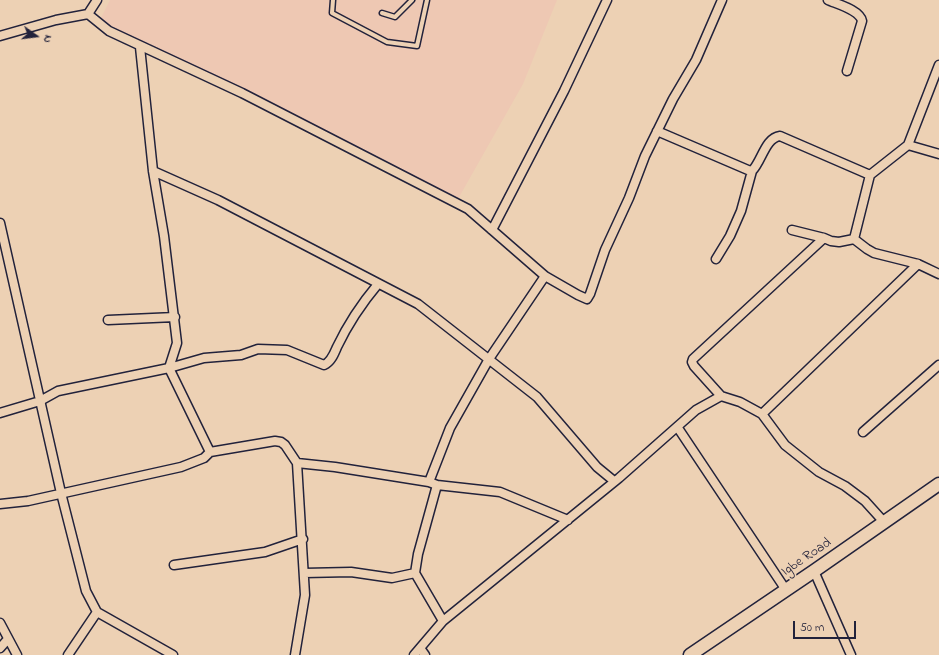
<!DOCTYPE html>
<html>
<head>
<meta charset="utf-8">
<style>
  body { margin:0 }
  #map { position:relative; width:939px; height:655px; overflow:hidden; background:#edd1b4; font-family:"Indie Flower",sans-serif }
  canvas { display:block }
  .north { position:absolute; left:16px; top:16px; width:40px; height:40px; -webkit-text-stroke:3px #edd1b4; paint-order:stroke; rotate:104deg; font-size:11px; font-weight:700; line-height:16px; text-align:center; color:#22223b }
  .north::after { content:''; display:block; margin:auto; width:14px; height:18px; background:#22223b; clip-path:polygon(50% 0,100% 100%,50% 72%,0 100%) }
  .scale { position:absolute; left:793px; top:621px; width:63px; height:18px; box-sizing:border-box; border:2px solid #22223b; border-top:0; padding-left:5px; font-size:12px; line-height:14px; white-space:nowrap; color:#22223b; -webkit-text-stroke:3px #edd1b4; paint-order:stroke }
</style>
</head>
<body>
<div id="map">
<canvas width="939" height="655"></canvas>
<div class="north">N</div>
<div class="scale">50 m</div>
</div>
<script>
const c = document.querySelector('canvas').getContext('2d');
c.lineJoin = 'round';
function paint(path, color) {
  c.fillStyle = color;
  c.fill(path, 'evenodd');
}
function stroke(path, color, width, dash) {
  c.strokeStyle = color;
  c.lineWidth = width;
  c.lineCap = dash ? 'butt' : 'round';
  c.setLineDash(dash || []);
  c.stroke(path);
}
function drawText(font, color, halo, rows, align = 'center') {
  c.font = font + ' "Indie Flower",sans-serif';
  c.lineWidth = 3.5;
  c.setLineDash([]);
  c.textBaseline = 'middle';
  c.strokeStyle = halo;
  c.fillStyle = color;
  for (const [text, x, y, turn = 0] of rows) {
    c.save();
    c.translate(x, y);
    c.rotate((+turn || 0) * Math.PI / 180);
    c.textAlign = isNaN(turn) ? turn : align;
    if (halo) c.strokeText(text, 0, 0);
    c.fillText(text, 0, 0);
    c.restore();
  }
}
const built = new Path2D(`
  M110,0H557L523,84L458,199L370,153L233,85L99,22Z`);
const lane = new Path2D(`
  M333,0L332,13L387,42L417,46L427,0
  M382,13L395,17L412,0`);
const street = new Path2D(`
  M828,0C837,4 860,10 862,21L847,71
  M88,14L109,31L242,93L468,209L545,276L578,295L587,299L590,294L605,250L629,198L645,156L673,99L696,60L722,0
  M0,36L56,20L88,14L97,0
  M140,47L153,171L164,236L177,343L169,368L210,452
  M657,131L748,170L752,171C762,161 765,138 780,136L870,175
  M908,145L939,154
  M153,171L218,200L418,304L537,397L597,467L614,481
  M0,223L61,493L86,591L97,612L173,655
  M492,230L564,91L607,0
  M792,230L824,238L831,241L839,242L854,239L867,249L874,253L918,264L939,274
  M854,239L870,175L908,145L939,65
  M716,259L730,236L741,211L752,171
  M108,320L175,317
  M721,396L694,366L692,362L693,359L824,238
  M0,413L40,401L58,391L169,368L204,358L241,355L258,349L287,350L324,365C331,362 334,354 337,347C348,324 362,303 378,284
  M762,414L918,264
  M678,428L786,590
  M863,432L939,365
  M297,463L335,467L429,482L437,485L500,492L568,520
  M429,482L450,428L489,359L545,276
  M437,485L418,554L415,573L443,621
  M0,504L28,501L181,467L204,458L210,452L275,441L281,442L285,445L297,463L305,595L295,655
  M174,565L265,552L303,539
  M814,571L851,655
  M304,573L351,572L392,578L415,573
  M0,623L17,655
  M0,648L8,639
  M420,648L425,655
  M68,655L97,612
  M414,655L443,621L619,478L696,410L721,396L740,402L762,414L785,445L819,472L845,486L865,501L884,522`);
const secondary = new Path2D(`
  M690,655L814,571L939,484`);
const streetNames = [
  ["Igbe Road",807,558,-34]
];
paint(built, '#eec8b3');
stroke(lane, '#22223b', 7);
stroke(street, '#22223b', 11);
stroke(secondary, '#22223b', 15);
stroke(lane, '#edd1b4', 4);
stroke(street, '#edd1b4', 8);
stroke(secondary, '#edd1b4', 12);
drawText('14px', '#22223b', '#edd1b4', streetNames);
</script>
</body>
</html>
